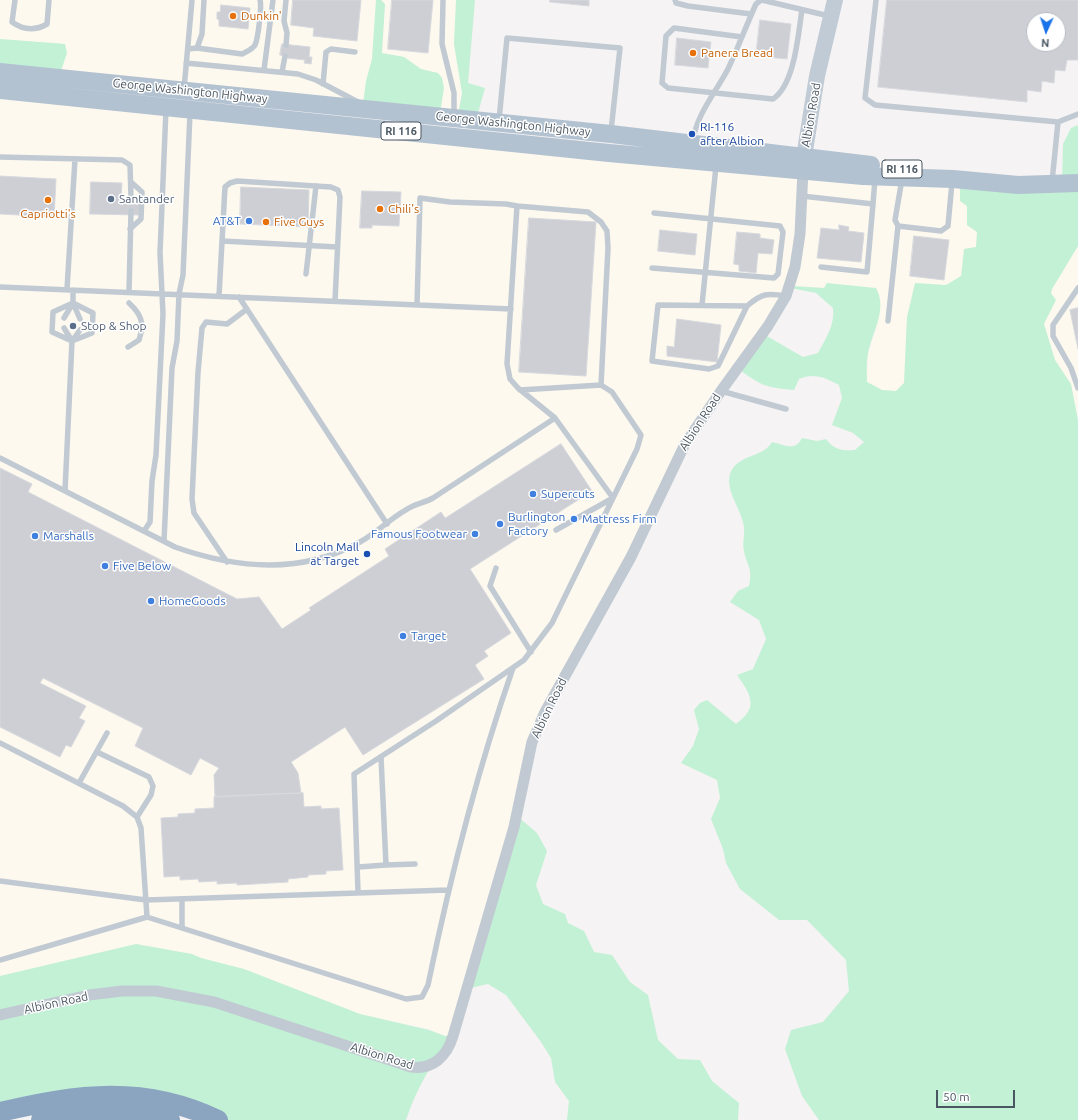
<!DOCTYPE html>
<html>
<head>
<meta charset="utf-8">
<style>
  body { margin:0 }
  #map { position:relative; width:1078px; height:1120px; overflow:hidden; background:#f5f3f3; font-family:Ubuntu,sans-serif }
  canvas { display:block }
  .north { position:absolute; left:1026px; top:12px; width:40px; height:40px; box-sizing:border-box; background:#fff; border:1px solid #b7bbc0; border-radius:50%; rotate:183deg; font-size:11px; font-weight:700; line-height:16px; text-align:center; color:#4a5661 }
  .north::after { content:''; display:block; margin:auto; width:14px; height:18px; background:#1a73e8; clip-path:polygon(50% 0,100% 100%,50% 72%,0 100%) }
  .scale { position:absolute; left:936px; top:1090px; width:79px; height:18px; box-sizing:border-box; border:2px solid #4a5661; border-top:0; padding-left:5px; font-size:12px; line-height:14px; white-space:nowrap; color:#4a5661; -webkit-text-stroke:3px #fff; paint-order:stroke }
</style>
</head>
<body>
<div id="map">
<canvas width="1078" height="1120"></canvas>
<div class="north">N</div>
<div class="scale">50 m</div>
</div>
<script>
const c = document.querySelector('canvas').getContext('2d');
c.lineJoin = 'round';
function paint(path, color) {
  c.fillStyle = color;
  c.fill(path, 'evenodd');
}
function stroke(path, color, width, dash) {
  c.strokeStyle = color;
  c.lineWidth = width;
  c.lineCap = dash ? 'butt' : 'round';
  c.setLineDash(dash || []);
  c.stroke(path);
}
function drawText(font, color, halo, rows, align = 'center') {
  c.font = font + ' Ubuntu,sans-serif';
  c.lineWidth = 3;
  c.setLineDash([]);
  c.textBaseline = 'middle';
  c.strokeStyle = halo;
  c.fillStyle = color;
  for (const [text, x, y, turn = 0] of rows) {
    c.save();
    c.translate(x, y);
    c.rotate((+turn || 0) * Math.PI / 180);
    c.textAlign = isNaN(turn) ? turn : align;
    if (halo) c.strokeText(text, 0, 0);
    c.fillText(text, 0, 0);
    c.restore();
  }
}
const commercial = new Path2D(`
  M0,0H376L372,59L366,81L363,104L62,75L59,43L0,39Z
  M381,0H456L454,44L462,93L458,115L441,114L438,73L421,69L404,57L382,53L385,4Z
  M0,88L956,179L967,206V225L977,232L976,247L964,249L962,276L947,285L907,317L904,383L896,391L882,390L867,382L868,354L878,323L824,288L792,286L706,408L531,737L523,780L452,1035L445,1036L429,1029L360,1014L244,969L201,958L192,954L136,944L0,976Z
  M1078,246V420L1071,384L1055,360L1044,324L1052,289Z`);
const green = new Path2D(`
  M376,0H381L385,4L382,53L404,57L421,69L438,73L442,78L444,88L440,113L363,104L366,81L372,59Z
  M456,0H475L468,83L485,88L478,113L458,115L462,93L454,44Z
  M0,39L65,44L67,53L60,74L0,68Z
  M1078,125V246L1052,289L1051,293L1056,300L1044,324L1055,360L1071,384L1078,420V1120H819L802,1096L785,1049L791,1030L823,1022L849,991L846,960L807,920H779L740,889L726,863L723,849L711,819L720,798L717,780L681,763L693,746L699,729L694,710L700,703L707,700L736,724C760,707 750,694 737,675L753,669L766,639L759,620L730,602L738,591L749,586C753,566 747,568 744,551C742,543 745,535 744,527C742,510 725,491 730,474C737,454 763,458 772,442C785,445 795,452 802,438L817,441L826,439C834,450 842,451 855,450L864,442L853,433L832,425L842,398L839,385C827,378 813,372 799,379L794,390C764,387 762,386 737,368L765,335L803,357L818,353C826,338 835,325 833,308L816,293L790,288L792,286L824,288L827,283L876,288C888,310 872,331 868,354C866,363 867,373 867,382L882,390L896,391L904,383L907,317L915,283L946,285L961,276L964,249L976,247L977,232L967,225V206L960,201V180L1062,183L1063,144L1071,128Z
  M516,815L537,833L547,851L536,885L543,904L565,914L568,923L584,931L594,952L612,955L630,982L648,995L658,1040L678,1059L700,1060L712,1081L739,1103L738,1120H567L569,1101L555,1082L551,1058L541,1042L506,995L488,984L466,989Z
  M136,944L192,954L201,958L244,969L360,1014L429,1030L445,1036L452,1035C432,1063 417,1087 406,1120H224L202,1109L0,1108V976Z`);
const building = new Path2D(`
  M293,0H361L357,41L313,36L314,28L291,25Z
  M392,0H433L428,53L388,49Z
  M550,0H589V6L550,2Z
  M887,0H1078V60H1067L1065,71L1055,70L1054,83L1042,81L1041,92L1027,90V102L878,87ZM1034,20H1058V44H1034Z
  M221,5L250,8L248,29L219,26V20L217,19V12H220Z
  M760,20L791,24L787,59L756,56Z
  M677,38L711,42L708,68L675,65Z
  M282,44L310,47L309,57H312L311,64L304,63L305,60L287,58V56L280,55Z
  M0,176L56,179L54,217L0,214Z
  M91,182L122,183L121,198L140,199L139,215L90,214Z
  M241,187L309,190L308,227L240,224Z
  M362,191L401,192L399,226L372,225V228H360Z
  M529,218L596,222L586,376L519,372Z
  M839,225L849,227L848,231L864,233L861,262L817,258L821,228L839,230Z
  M660,230L697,234L695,255L658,251Z
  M737,232L760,234V238L774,240L772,254L758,253L756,273L739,271V265L734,264Z
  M914,236L949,240L944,280L910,276Z
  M1078,308V349L1070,310Z
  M677,319L721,325L717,362L667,356V346L674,347Z
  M561,444L592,491L470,569L511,633L484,651L488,656L475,665L484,679L363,755L345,727L291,762L298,773L301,793L215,797L214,775L219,768L200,758L191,775L135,746L143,728L43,678L40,683L86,706L79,718L85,721L71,747L66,745L60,757L0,727V468L32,484L28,492L237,599L259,597L282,629L311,610L309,608L389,556L385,549L441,512L445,518Z
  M303,793L304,807L321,806V809L339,808L343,870L326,871V874L308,875V877L288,879V882L237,885V883L217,884V881L199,882L198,879L180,880V876L164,877L161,818L178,817V814L195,813V809L214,808V797Z`);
const lane = new Path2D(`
  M15,0L12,22C23,30 35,31 47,24L49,0
  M286,0L284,21L287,33L286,45
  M443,0L442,44L454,93V115
  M675,0L676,3L688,6L751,14
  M762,0L829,16
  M876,0L865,98L875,105L1058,122
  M742,37L674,28L666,36L662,83L668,88L773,99C795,84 798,35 802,10
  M197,48L242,54C246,52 253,49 255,45C258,39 262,6 260,0
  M188,49L197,48L202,34L204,0
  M186,63L298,74L316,80L358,102
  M264,70L273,0
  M282,72L285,56
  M323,84L326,52L331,49L355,52
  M184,89L192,0
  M499,120L507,38L620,48L611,131
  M693,141C696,115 716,92 728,69C738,48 746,26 756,4L761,0
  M0,157L122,160L130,165L131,198
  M902,179L895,220L898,226L941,231L948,226L952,182
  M1052,182L1058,122L1078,114
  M802,196L873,204L875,179
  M517,206L588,212L601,222L607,231L608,248L601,385
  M130,229L141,219L142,192L131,182
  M222,241L337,247
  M821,267L867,272L873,204
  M652,268L774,278L778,274L783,232L780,226L654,213
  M306,274L316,186
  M0,287L511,309
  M1078,288L1053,325V336L1071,368L1078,388
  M67,289L75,159
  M73,290V303L80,319
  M129,292L131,211
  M219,296L225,187L230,183L237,181L331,187L338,190L340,197L335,301
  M239,297L387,524
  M73,303L93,313L92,333L72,341L52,332L53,312Z
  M702,305L716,166
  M747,306L718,366L709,369L652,361L658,305L747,306C762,293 767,293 786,296
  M64,318L73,303
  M888,321L898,226
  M64,328L72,341
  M128,347L139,340C145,323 141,314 129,303
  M520,390L601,385L612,392L641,435L637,449L613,498L556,530
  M721,391L786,409
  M0,458L175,547C237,569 301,575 360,542C378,532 395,514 413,506C419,503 426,502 433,498L555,418
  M65,491L72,341L80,330
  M144,531L150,522L152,481L156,455L163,314L160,253L166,109
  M164,541L172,368L177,341L179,294L183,275L190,113
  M227,562L194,513L192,499L198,372L202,328L206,322L227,324L247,309
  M496,568L490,586L531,652
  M0,743L123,806L137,817L141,828L147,917L0,960
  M97,752L149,777L153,786L151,795L137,817
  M381,757L386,865L415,864
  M79,783L107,733
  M358,867L386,865
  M0,881L146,900L448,890
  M358,892L354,774L436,721L524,660L552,623L613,498L555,418L518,388L510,379L507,364L517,206L506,204L450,202L420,198L417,305
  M147,917L406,999L422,997L428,985C450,878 477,771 513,668
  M182,928V899`);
const street = new Path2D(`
  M0,1015L89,995L122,991H156L214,1002L411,1067C433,1070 447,1056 453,1036L514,827L532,742L545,712L631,557L685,444L721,391L768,326L786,296L795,267L800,234L803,170`);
const secondary = new Path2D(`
  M804,157L817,76L835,0`);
const primary = new Path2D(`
  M0,72L611,134L871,165
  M0,90L609,153L863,176L953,179L1018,185L1078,183`);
const highway = new Path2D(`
  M0,1112C78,1094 143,1084 218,1120
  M41,1120C83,1109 128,1108 170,1120`);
const markers = [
  [233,16,4,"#e8710a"],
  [693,53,4,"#e8710a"],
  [692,134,4,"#1a4fb4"],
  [111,199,4,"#5c6f8a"],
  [48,200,4,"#e8710a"],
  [380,209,4,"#e8710a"],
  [249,221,4,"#3f7fe0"],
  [266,222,4,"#e8710a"],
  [73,326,4,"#5c6f8a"],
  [533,494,4,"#3f7fe0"],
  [574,519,4,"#3f7fe0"],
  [500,524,4,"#3f7fe0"],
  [475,534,4,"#3f7fe0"],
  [35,536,4,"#3f7fe0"],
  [367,554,4,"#1a4fb4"],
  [105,566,4,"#3f7fe0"],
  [151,601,4,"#3f7fe0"],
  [403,636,4,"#3f7fe0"]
];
const shields = [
  [401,131,40],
  [902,169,40]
];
const shieldNames = [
  ["RI 116",401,131],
  ["RI 116",902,169]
];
const foodNames = [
  ["Dunkin'",241,16],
  ["Panera Bread",701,53],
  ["Chili's",388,209],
  ["Capriotti's",48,214,"center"],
  ["Five Guys",274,222]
];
const streetNames = [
  ["George Washington Highway",190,91,6],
  ["Albion Road",811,115,-80],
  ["George Washington Highway",513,124,6],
  ["Albion Road",700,422,-57],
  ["Albion Road",549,708,-64],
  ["Albion Road",56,1003,-12],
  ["Albion Road",382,1056,17]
];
const transitNames = [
  ["RI-116",700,127],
  ["after Albion",700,141],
  ["Lincoln Mall",359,547,"right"],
  ["at Target",359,561,"right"]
];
const serviceNames = [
  ["Santander",119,199],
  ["Stop & Shop",81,326]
];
const shopNames = [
  ["AT&T",241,221,"right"],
  ["Supercuts",541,494],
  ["Burlington",508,517],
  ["Factory",508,531],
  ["Mattress Firm",582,519],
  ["Famous Footwear",467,534,"right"],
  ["Marshalls",43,536],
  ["Five Below",113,566],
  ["HomeGoods",159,601],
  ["Target",411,636]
];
paint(commercial, '#fdf9ef');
paint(green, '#c3f1d5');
paint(building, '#cdcfd5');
stroke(building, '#d7d9de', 1);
stroke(lane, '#c1cad2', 5.5);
stroke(street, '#c1cad2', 11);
stroke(secondary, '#c1cbd6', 16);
stroke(primary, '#b3c2d1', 18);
stroke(highway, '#8ba5c1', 20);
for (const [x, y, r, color] of markers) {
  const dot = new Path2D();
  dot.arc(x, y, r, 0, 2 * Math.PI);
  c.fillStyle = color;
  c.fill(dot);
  stroke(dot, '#fff', 1.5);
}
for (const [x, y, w] of shields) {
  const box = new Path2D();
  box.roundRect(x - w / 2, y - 9, w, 18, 3);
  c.fillStyle = '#fff';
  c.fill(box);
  stroke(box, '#4a5661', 1);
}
drawText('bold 11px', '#4a5661', null, shieldNames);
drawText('12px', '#c56008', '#fff', foodNames, 'left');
drawText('12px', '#4a5661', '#fff', streetNames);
drawText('12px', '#164399', '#fff', transitNames, 'left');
drawText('12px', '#4e5e75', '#fff', serviceNames, 'left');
drawText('12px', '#366cbe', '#fff', shopNames, 'left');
</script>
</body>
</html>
